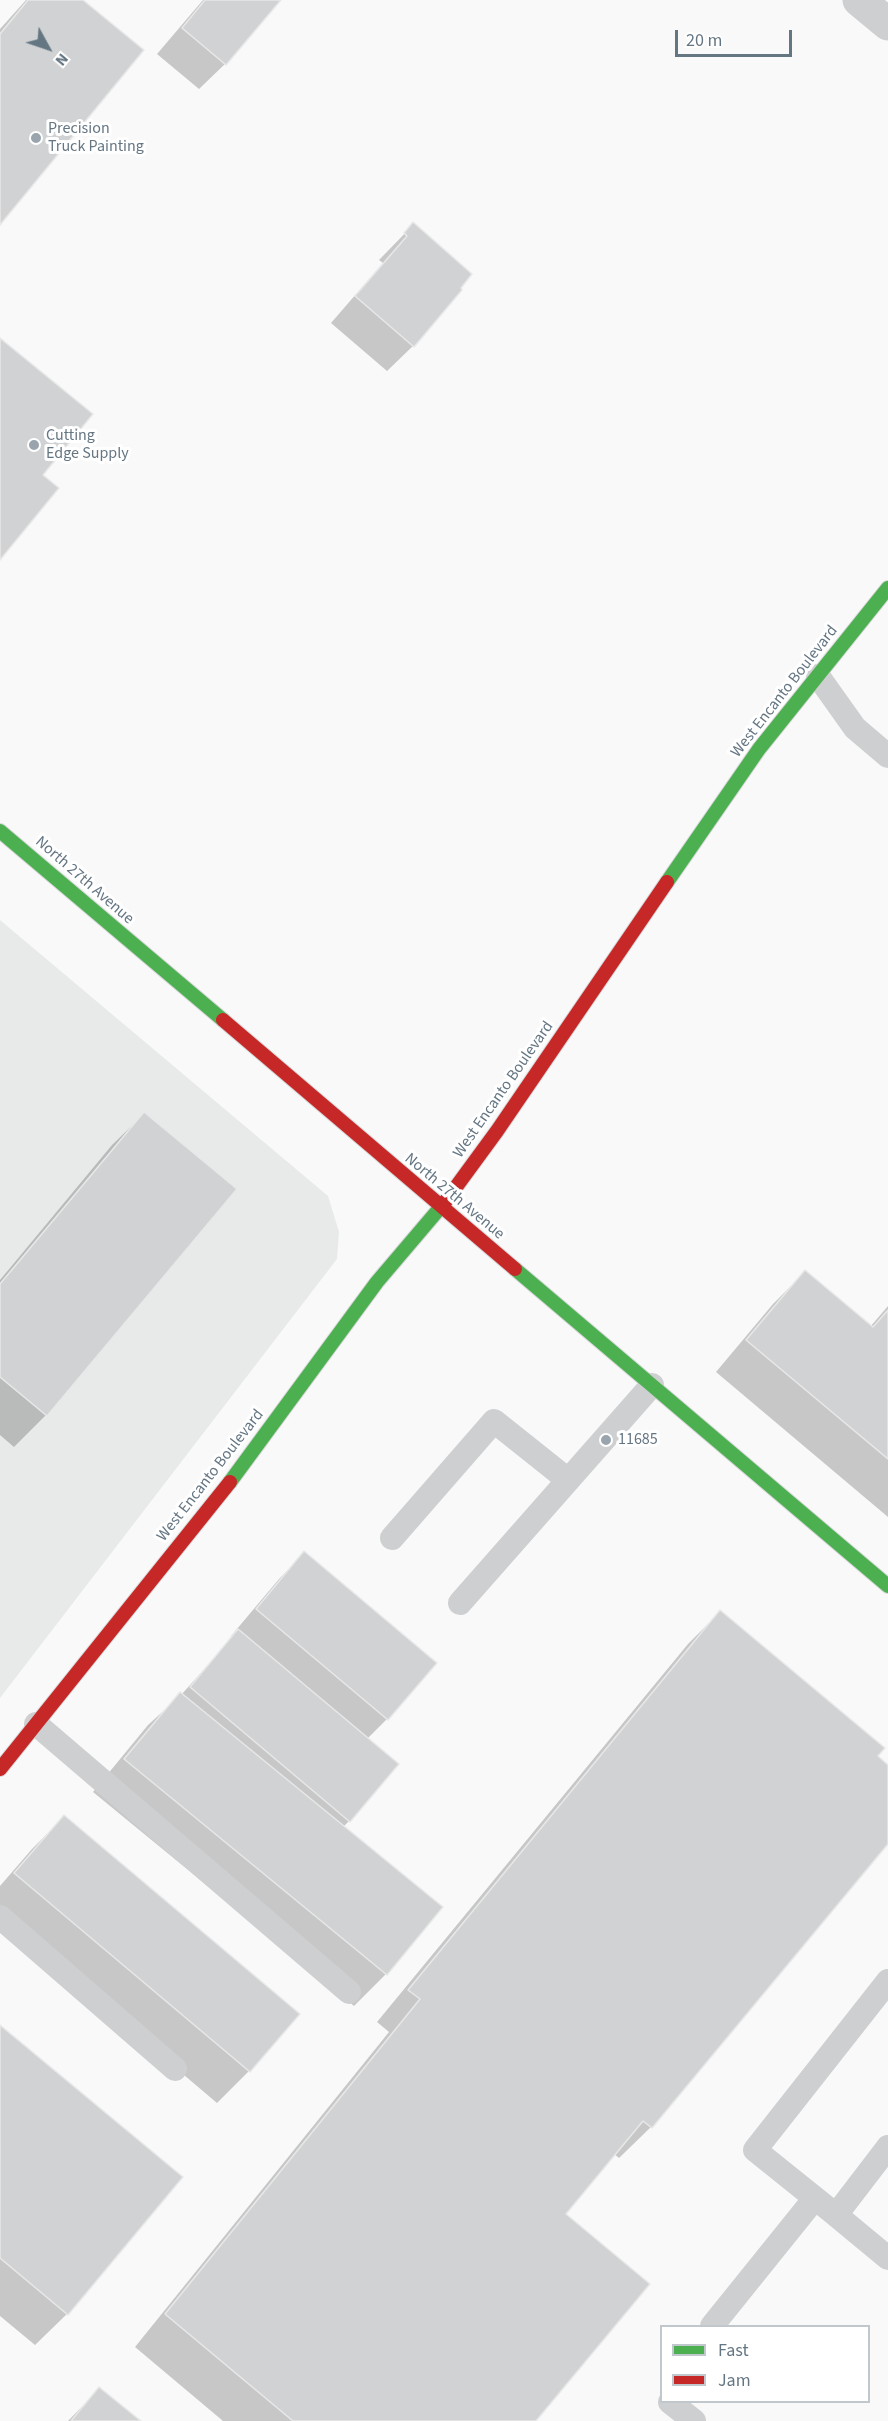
<!DOCTYPE html>
<html>
<head>
<meta charset="utf-8">
<style>
  body { margin:0 }
  #map { position:relative; width:888px; height:2421px; overflow:hidden; background:#f9f9f9; font-family:"Source Sans 3",sans-serif }
  canvas { display:block }
  .legend { position:absolute; left:660px; top:2325px; width:210px; height:78px; box-sizing:border-box; background:#fff; border:2px solid #c1c8cd; margin:0; padding:8px 10px; list-style:none; font-size:18px; color:#657683 }
  .legend li { display:flex; align-items:center; gap:12px; height:30px }
  .legend b { width:30px; border:2px solid #c1c8cd }
  .north { position:absolute; left:18px; top:18px; width:60px; height:60px; -webkit-text-stroke:4px #fff; paint-order:stroke; rotate:130deg; font-size:16px; font-weight:700; line-height:24px; text-align:center; color:#657683 }
  .north::after { content:''; display:block; margin:auto; width:21px; height:27px; background:#657683; clip-path:polygon(50% 0,100% 100%,50% 72%,0 100%) }
  .scale { position:absolute; left:675px; top:30px; width:117px; height:27px; box-sizing:border-box; border:3px solid #657683; border-top:0; padding-left:8px; font-size:18px; line-height:21px; white-space:nowrap; color:#657683; -webkit-text-stroke:4px #fff; paint-order:stroke }
</style>
</head>
<body>
<div id="map">
<canvas width="888" height="2421"></canvas>
<ul class="legend">
<li><b style="height:8px;background:#4caf50"></b>Fast</li>
<li><b style="height:8px;background:#c62828"></b>Jam</li>
</ul>
<div class="north">N</div>
<div class="scale">20 m</div>
</div>
<script>
const c = document.querySelector('canvas').getContext('2d');
c.lineJoin = 'round';
function paint(path, color) {
  c.fillStyle = color;
  c.fill(path, 'evenodd');
}
function stroke(path, color, width, dash) {
  c.strokeStyle = color;
  c.lineWidth = width;
  c.lineCap = dash ? 'butt' : 'round';
  c.setLineDash(dash || []);
  c.stroke(path);
}
function drawText(font, color, halo, rows, align = 'center') {
  c.font = font + ' "Source Sans 3",sans-serif';
  c.lineWidth = 6;
  c.setLineDash([]);
  c.textBaseline = 'middle';
  c.strokeStyle = halo;
  c.fillStyle = color;
  for (const [text, x, y, turn = 0] of rows) {
    c.save();
    c.translate(x, y);
    c.rotate((+turn || 0) * Math.PI / 180);
    c.textAlign = isNaN(turn) ? turn : align;
    if (halo) c.strokeText(text, 0, 0);
    c.fillText(text, 0, 0);
    c.restore();
  }
}
const built = new Path2D(`
  M0,920L328,1196L339,1232L337,1259L0,1698Z`);
const shadow = new Path2D(`
  M26,0H81L0,223V29Z
  M203,0H279L225,64L199,89L157,54Z
  M413,225V346L387,371L331,323L383,263L379,260Z
  M144,1114L46,1415L14,1447L0,1435V1280L112,1145Z
  M805,1272L870,1327L888,1306V1517L716,1372L773,1304Z
  M305,1553L387,1719L367,1739L349,1821L343,1827L386,1974L354,2006L93,1792L148,1725L181,1695L233,1637L231,1636L279,1579Z
  M720,1612L888,1767V1842L651,2127L619,2158L614,2154L564,2214L534,2421H223L135,2347L389,2032L377,2022L688,1644Z
  M64,1817L249,2071L217,2103L0,1919V1886L32,1849Z
  M0,2027L67,2314L35,2345L0,2316Z
  M99,2389L139,2421H68Z`);
const building = new Path2D(`
  M28,0H83L144,50L0,225V34Z
  M205,0H281L226,65L182,28Z
  M413,222L472,274L461,288L462,290L414,347L355,296L407,236L404,233Z
  M0,338L93,414L43,475L59,488L0,560Z
  M144,1112L237,1189L47,1416L0,1377V1284Z
  M805,1270L873,1327L888,1310V1459L746,1340Z
  M304,1551L437,1663L388,1720L256,1609Z
  M720,1610L885,1748L878,1756L888,1765V1844L652,2128L643,2121L566,2214L650,2284L536,2421H293L165,2314L420,1999L408,1990Z
  M238,1629L399,1764L350,1822L190,1687Z
  M180,1692L443,1907L387,1975L124,1759Z
  M64,1815L300,2014L250,2072L14,1873Z
  M0,2025L183,2177L68,2315L0,2258Z
  M99,2387L141,2421H71Z`);
const lane = new Path2D(`
  M818,676L855,728L888,756
  M392,1538L494,1421L568,1480
  M460,1603L652,1385
  M36,1724L349,1992
  M0,1917L175,2069
  M888,2147L836,2215L888,2258
  M836,2215L755,2150L888,1981
  M712,2326L815,2198
  M670,2402L694,2421`);
const street = new Path2D(`
  M859,0L888,24`);
const fast = new Path2D(`
  M0,831L223,1020
  M667,882L759,749L888,588
  M515,1269L888,1586
  M230,1482L377,1282L445,1202`);
const jam = new Path2D(`
  M223,1020L515,1269
  M445,1202L497,1131L667,882
  M0,1769L230,1482`);
const markers = [
  [36,138,6,"#99a4ac"],
  [34,445,6,"#99a4ac"],
  [606,1440,6,"#99a4ac"]
];
const poiNames = [
  ["Precision",48,129],
  ["Truck Painting",48,147],
  ["Cutting",46,436],
  ["Edge Supply",46,454],
  ["11685",618,1440]
];
const streetNames = [
  ["West Encanto Boulevard",785,692,-52],
  ["North 27th Avenue",84,881,41],
  ["West Encanto Boulevard",504,1090,-55],
  ["North 27th Avenue",454,1197,40],
  ["West Encanto Boulevard",211,1476,-52]
];
paint(built, '#e8e9e9');
paint(shadow, '#0003');
paint(building, '#d0d2d3');
stroke(building, '#e8e8e8', 1.5);
stroke(fast, '#d5d6d7', 16);
stroke(jam, '#d5d6d7', 16);
stroke(lane, '#cecfd0', 24);
stroke(street, '#cecfd0', 33);
stroke(fast, '#4caf50', 14);
stroke(jam, '#c62828', 14);
for (const [x, y, r, color] of markers) {
  const dot = new Path2D();
  dot.arc(x, y, r, 0, 2 * Math.PI);
  c.fillStyle = color;
  c.fill(dot);
  stroke(dot, '#fff', 2);
}
drawText('16px', '#657683', '#fff', poiNames, 'left');
drawText('16px', '#657683', '#fff', streetNames);
</script>
</body>
</html>
